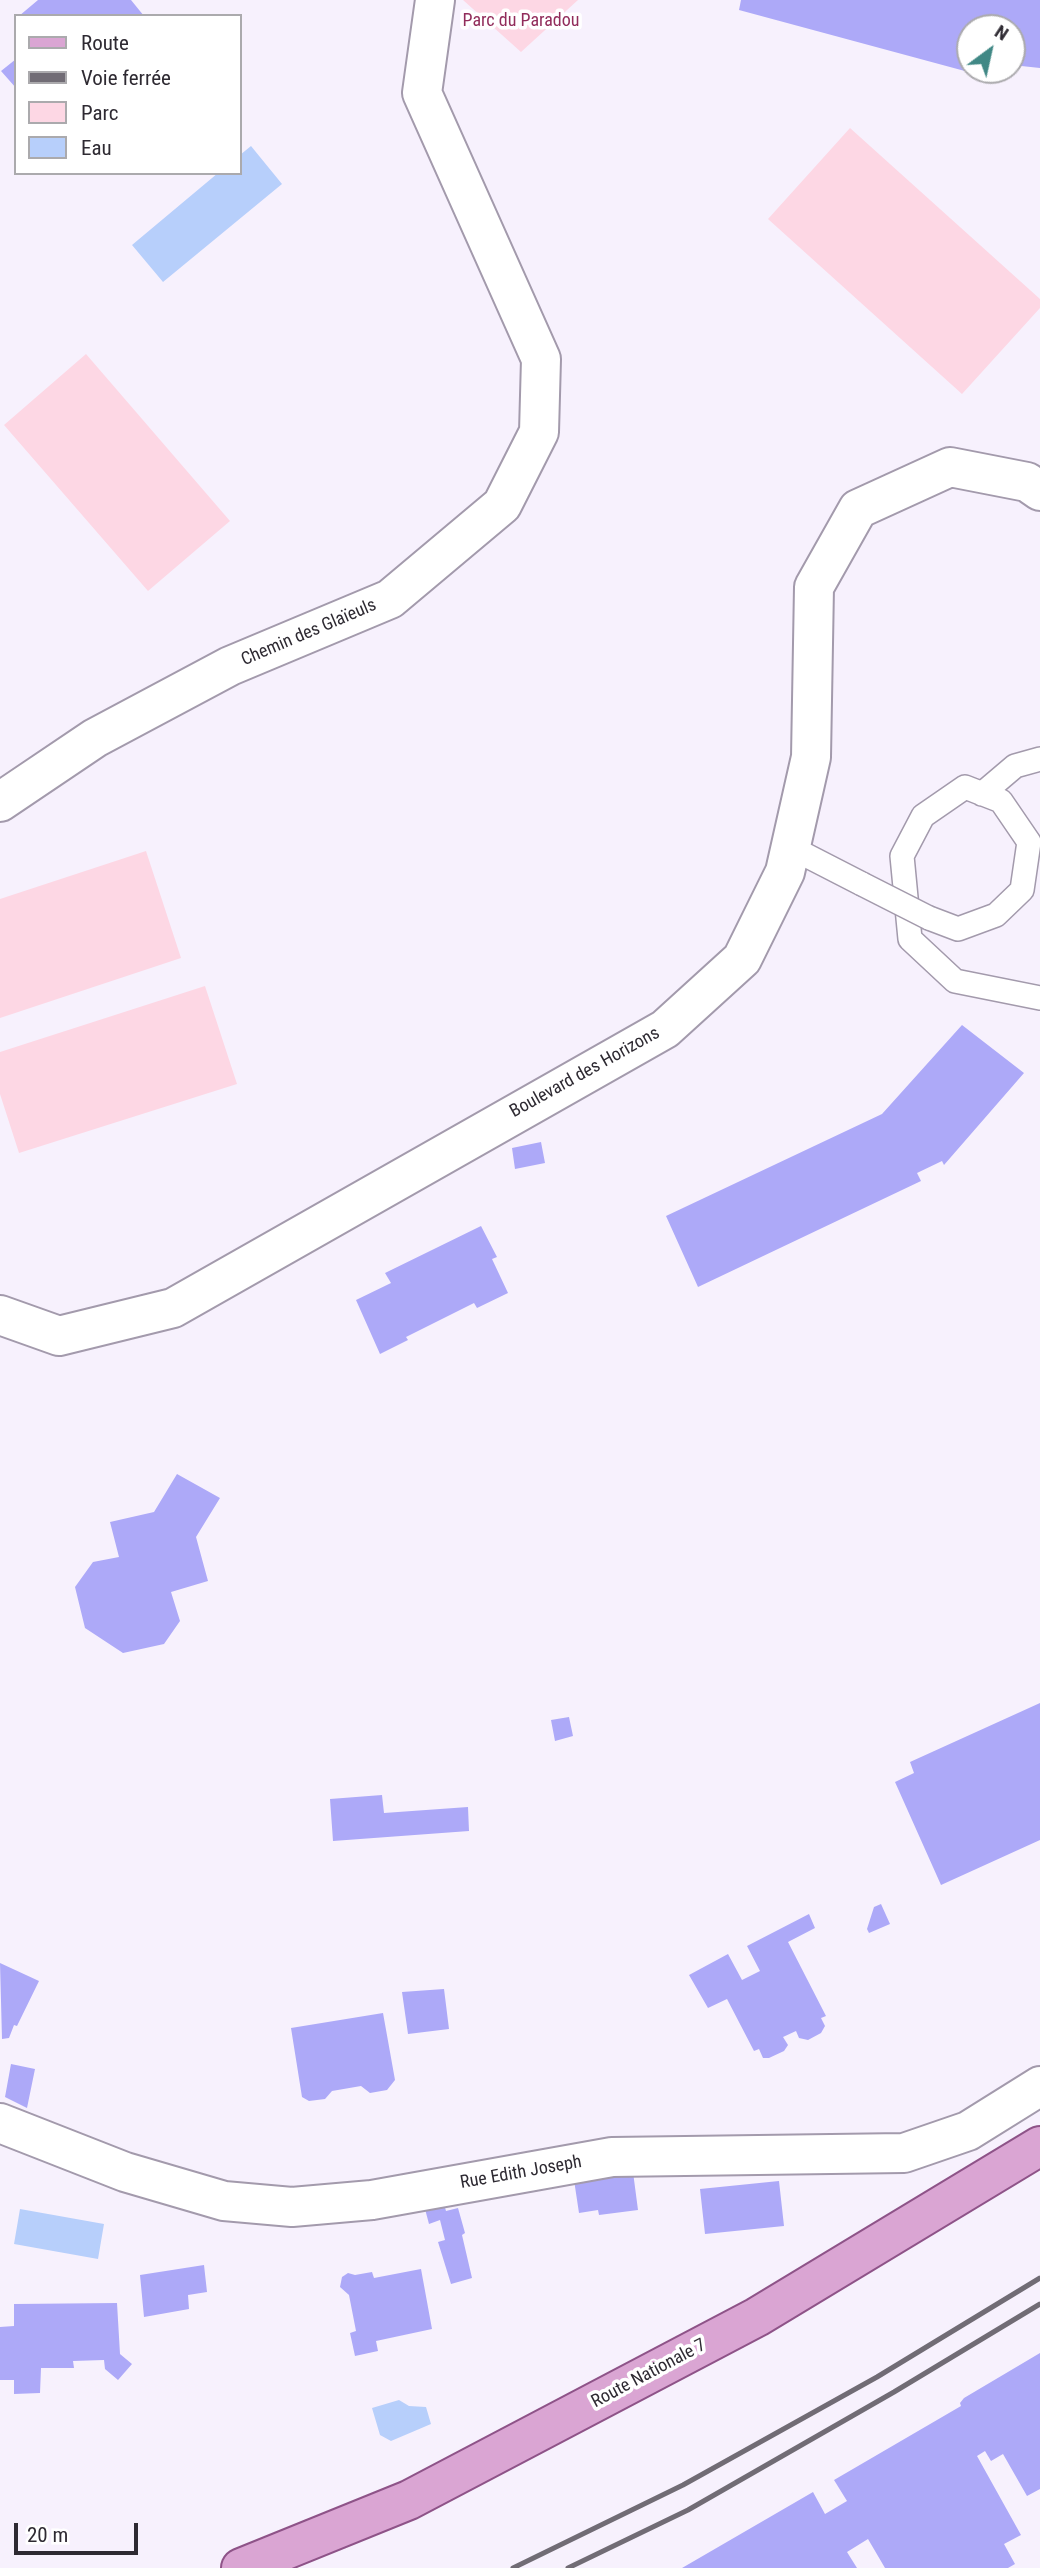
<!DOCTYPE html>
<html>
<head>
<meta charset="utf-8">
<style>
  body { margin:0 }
  #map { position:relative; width:1040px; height:2568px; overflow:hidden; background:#f7f1fd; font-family:"Roboto Condensed",sans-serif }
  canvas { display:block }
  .legend { position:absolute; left:14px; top:14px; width:228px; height:161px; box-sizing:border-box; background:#fff; border:2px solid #abaaad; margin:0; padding:9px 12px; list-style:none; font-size:21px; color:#2e2a32 }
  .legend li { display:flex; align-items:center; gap:14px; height:35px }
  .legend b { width:35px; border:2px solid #abaaad }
  .north { position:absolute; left:956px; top:14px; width:70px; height:70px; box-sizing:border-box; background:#fff; border:2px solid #abaaad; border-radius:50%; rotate:33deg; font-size:19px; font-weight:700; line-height:28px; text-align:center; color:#2e2a32 }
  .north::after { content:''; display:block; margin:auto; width:24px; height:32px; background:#408885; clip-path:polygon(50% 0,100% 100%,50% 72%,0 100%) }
  .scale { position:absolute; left:14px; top:2523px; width:124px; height:32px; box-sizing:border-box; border:4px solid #2e2a32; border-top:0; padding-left:9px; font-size:21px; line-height:24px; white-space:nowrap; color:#2e2a32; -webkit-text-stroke:5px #fff; paint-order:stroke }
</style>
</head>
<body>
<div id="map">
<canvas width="1040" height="2568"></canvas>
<ul class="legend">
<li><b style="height:9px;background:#daa5d3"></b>Route</li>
<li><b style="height:9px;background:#716c75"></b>Voie ferrée</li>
<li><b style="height:19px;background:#fdd7e4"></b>Parc</li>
<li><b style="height:19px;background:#b7cffb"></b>Eau</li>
</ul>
<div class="north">N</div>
<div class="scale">20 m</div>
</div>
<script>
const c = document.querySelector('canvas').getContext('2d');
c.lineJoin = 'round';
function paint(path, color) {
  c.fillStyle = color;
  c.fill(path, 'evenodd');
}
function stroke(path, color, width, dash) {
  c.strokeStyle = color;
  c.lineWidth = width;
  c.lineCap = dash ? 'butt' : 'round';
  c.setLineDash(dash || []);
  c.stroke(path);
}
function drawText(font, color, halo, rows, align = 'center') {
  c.font = font + ' "Roboto Condensed",sans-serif';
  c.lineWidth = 7;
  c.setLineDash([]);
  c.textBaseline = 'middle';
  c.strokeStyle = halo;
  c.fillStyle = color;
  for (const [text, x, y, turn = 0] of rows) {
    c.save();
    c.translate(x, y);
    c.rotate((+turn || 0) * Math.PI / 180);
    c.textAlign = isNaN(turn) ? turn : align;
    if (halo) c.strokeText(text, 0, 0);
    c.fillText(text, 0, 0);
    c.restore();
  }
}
const green = new Path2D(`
  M463,0H578L521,52Z
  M850,128L1040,299V308L962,394L768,219Z
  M86,354L230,521L148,591L4,425Z
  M146,851L181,958L0,1018V899Z
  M205,986L237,1084L19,1153L0,1094V1052Z`);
const water = new Path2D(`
  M251,146L282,184L163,282L132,245L218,173H240V155Z
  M20,2209L104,2224L98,2259L14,2244Z
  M399,2400L409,2406L426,2407L431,2424L391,2441L380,2435L372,2408Z`);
const building = new Path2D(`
  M38,0H131L144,16H19Z
  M741,0H1040V68L1012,65V28H970V70H990L987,77L739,10Z
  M16,59V88L1,71Z
  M962,1025L1024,1073L944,1165L942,1161L917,1173L921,1181L698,1287L666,1216L882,1114Z
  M541,1142L545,1163L515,1169L512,1148Z
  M481,1226L497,1257L492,1259L508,1293L477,1308L474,1303L406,1337L408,1340L380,1354L356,1300L391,1283L385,1273Z
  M177,1474L220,1498L196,1537L208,1581L171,1592L180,1621L164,1644L123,1653L85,1628L75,1587L93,1562L119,1557L110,1522L154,1512Z
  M1040,1703V1840L941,1885L895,1782L914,1773L910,1762Z
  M569,1717L573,1736L555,1741L551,1720Z
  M382,1795L384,1813L468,1807L469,1831L333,1841L330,1799Z
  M881,1904L890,1924L869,1933L867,1929L874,1907Z
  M809,1914L815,1928L788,1942L826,2016L821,2018L825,2026L821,2033L808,2040L799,2038L796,2031L783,2037L788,2045L784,2051L769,2058H763L759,2049L754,2051L727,1999L708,2008L689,1975L728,1954L742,1980L760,1971L747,1946Z
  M0,1963L39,1981L17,2026L14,2025L9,2038L2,2039Z
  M444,1989L449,2029L408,2034L402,1992Z
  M383,2013L395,2080L387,2090L370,2093L361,2086L332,2091L325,2099L309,2101L302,2097L291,2028Z
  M11,2064L35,2069L27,2108L5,2097Z
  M633,2172L638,2210L599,2215L598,2210L579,2213L574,2180Z
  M779,2181L784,2226L705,2234L700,2189Z
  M444,2204L446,2211L458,2208L465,2233L462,2235L472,2278L451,2284L438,2242L445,2240L440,2220L429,2224L425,2209Z
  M204,2265L207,2292L188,2295L189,2309L144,2317L140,2275Z
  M421,2269L432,2329L376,2341L378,2351L355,2356L350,2333L356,2331L349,2295L340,2287L342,2277L348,2273L355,2275L372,2272L374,2278Z
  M117,2303L120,2354L132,2364L118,2380L105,2369L104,2360L73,2361L74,2368H41L40,2393L14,2394V2380H0V2327L14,2326V2304Z
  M1040,2353V2489L1027,2496L1003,2454L991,2461L985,2451L977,2456L1021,2535L1004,2544L1015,2564L1008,2568H885L868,2539L847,2552L857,2568H682L813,2492L825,2514L847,2501L834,2480L961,2406L960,2403L964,2398Z`);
const lane = new Path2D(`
  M982,794L1015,766L1040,759
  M790,847L862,884
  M929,918L958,929L996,915L1022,890L1029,842L1001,801L965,787L923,816L902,856L910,939L955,981L1040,998`);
const street = new Path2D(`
  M0,802L95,738L230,666L390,599L502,505L539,432L541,359L422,93L435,0
  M0,1315L59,1336L173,1308L665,1029L742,959L785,872L811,757L814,587L858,509L950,467L1027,482L1040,491
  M0,2123L125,2172L224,2201L292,2207L372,2200L612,2157L904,2153L968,2131L1040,2086`);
const primary = new Path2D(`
  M241,2568L409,2500L757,2317L1040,2146`);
const rail = new Path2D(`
  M513,2568L683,2485L877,2377L1040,2278
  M568,2568L688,2510L894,2392L1040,2304`);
const laneBridge = new Path2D(`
  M862,884L929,918`);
const parkNames = [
  ["Parc du Paradou",521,21]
];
const streetNames = [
  ["Chemin des Glaïeuls",309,633,-23],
  ["Boulevard des Horizons",585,1073,-29],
  ["Rue Edith Joseph",521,2173,-10],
  ["Route Nationale 7",649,2374,-28]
];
paint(green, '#fdd7e4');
paint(water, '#b7cffb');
paint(building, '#ada9f8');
stroke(lane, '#a39aac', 26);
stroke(street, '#a39aac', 42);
stroke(primary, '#8e5388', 42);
stroke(lane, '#fff', 23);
stroke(street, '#fff', 38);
stroke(primary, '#daa5d3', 38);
stroke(rail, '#716c75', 5);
stroke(laneBridge, '#a39aac', 26, []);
stroke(laneBridge, '#fff', 23);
drawText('18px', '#912c5b', '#fff', parkNames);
drawText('18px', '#2e2a32', '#fff', streetNames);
</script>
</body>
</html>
